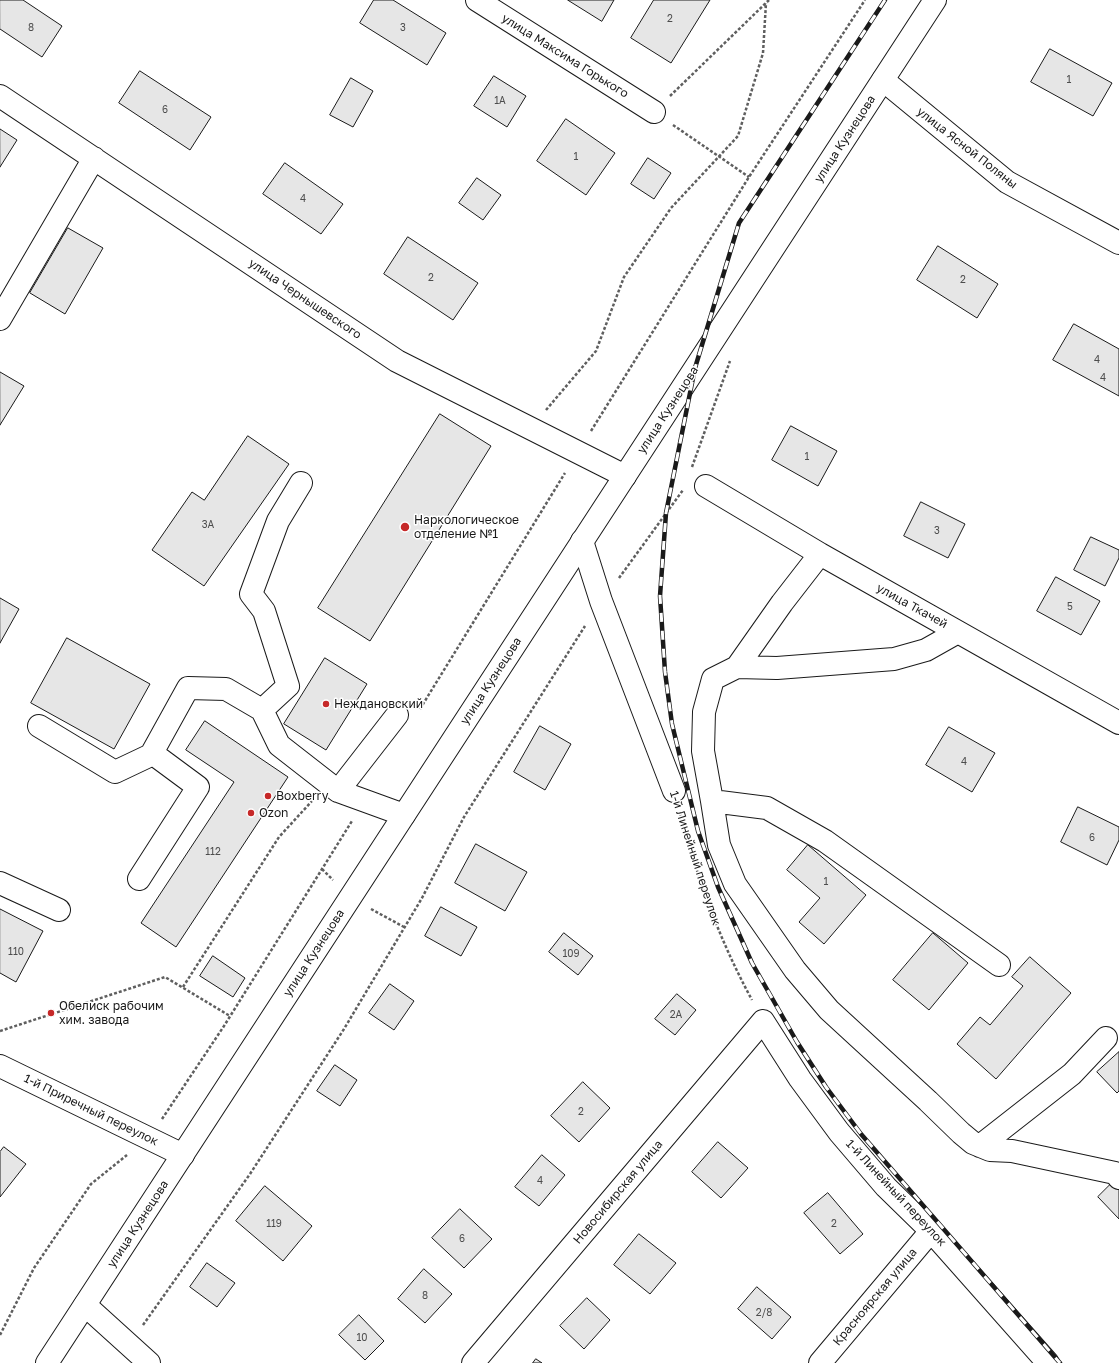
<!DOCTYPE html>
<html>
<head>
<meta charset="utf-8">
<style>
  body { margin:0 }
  canvas { display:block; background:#fff }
</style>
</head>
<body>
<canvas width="1119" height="1363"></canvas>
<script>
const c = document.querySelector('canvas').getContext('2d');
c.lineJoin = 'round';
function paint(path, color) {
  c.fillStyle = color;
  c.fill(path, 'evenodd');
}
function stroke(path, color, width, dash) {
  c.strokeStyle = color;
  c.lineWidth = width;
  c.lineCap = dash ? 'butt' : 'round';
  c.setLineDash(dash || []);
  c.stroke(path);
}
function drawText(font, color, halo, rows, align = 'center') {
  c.font = font + ' "Golos Text",sans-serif';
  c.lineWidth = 3;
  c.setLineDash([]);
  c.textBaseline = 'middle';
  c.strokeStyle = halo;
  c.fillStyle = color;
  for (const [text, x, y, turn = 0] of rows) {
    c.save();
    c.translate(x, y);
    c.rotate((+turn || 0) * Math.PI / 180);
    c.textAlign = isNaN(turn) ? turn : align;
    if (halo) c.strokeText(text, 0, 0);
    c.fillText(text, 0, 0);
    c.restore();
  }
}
const building = new Path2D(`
  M0,0H23L62,26L42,57L0,29Z
  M374,0H393L446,33L427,65L360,23Z
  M568,0H614L602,21Z
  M654,0H710L671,63L631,38Z
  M1050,49L1112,83L1093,116L1031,82Z
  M140,71L211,117L190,150L119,103Z
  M494,76L526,96L507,127L474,106Z
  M351,78L373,91L353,127L330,115Z
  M566,119L615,153L586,195L537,161Z
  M0,129L17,140L0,167Z
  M648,158L671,173L654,199L631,184Z
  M285,163L343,204L321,234L263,194Z
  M477,178L501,195L483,220L459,203Z
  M68,228L103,248L65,314L30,293Z
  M408,237L478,283L453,320L384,274Z
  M938,246L998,284L977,318L917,280Z
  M1074,324L1119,349V396L1053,360Z
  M0,372L24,386L0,425Z
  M440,414L491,446L370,641L318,608Z
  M791,426L837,451L818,486L772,460Z
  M248,436L289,464L204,586L152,550L192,492L204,500Z
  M921,502L965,524L948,558L904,536Z
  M1091,537L1119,550V558L1105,586L1074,570Z
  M1056,577L1100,601L1081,635L1037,611Z
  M0,598L19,609L0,643Z
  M67,638L150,684L114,749L31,703Z
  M325,658L367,684L326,750L284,724Z
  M205,721L288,777L176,947L141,923L234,782L186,750Z
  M540,726L571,744L545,790L514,772Z
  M949,727L995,753L972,792L926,765Z
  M1078,807L1119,827V840L1107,865L1061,842Z
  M476,844L527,872L505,911L455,883Z
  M808,845L866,895L824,944L799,922L820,898L787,870Z
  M441,907L477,927L461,956L425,936Z
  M0,909L43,931L16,982L0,973Z
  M564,933L593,956L578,975L549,952Z
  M933,933L968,963L929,1010L893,980Z
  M213,956L245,978L233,997L200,976Z
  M1030,957L1071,993L996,1079L957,1044L980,1017L990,1025L1023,986L1012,977Z
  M390,984L414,1001L394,1030L369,1013Z
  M677,994L696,1010L675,1035L655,1019Z
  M1119,1052V1091L1117,1093L1097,1072Z
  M335,1065L357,1080L340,1106L317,1091Z
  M583,1082L610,1108L579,1142L551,1116Z
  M718,1142L748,1168L721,1198L692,1172Z
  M4,1147L26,1164L0,1197V1152Z
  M542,1155L565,1175L539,1206L515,1187Z
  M1113,1182L1119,1188V1219L1098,1197Z
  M265,1186L312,1226L283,1261L236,1221Z
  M828,1193L863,1234L840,1254L804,1213Z
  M460,1209L492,1239L464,1268L432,1238Z
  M639,1234L676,1263L650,1294L614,1265Z
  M207,1263L235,1283L217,1307L190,1287Z
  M424,1269L452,1294L425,1323L398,1299Z
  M757,1287L791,1317L772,1339L738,1309Z
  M587,1298L610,1320L584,1349L560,1326Z
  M359,1315L384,1341L365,1360L339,1335Z
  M536,1359L542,1363H533Z`);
const path = new Path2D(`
  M670,96L769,0
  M673,125L749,177
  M546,410L596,351L624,277L671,208L738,136L763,53L766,3
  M591,431L749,177L865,0
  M692,467L730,361
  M619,578L683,490
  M420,709L565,473
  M680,813C698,880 719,939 752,1000
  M322,869L333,880
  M371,909L404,927
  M183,987L279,837L312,801
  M0,1031L165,977L230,1016
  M162,1119L224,1026L352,821
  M143,1325L250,1174L344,1029L422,898L464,817L585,626
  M0,1335L34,1268L91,1184L127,1155`);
const minor = new Path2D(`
  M477,0L654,112
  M883,80L1007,182L1119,243
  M0,96L397,361L625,476
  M0,319L94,158
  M706,486L820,554L1119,723
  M582,541L601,601L674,791
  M820,554L782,603L737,667L713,679L704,712L703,751L712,801L767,808L825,841L999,965
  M737,667L777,668L894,659L926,650L958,632
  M262,710L288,686L264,611L251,594L278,521L301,483
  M39,726L115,772L153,754
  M338,791L397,715
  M712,801L719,845L735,884L795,970L829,1010L928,1101L961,1133L973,1143L990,1150L1012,1151L1115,1173L1119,1178
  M139,879L198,787L152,753L188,688L226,689L262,710L279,745L338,791L404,815
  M0,883L59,910
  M0,1066L183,1155
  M980,1146L1072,1074L1106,1038
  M85,1305L149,1363
  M473,1363L763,1021L800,1079L839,1132L886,1187L931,1231L1048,1363
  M820,1363L931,1231`);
const major = new Path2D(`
  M47,1363L935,0`);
const rail = new Path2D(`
  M885,0L739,223L695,368L666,513L660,596L665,672L672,724L698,831L718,887L752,963L797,1042L826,1087L861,1134L1060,1363`);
const markers = [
  [405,527,5,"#c62828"],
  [326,704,4,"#c62828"],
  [268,796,4,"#c62828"],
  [251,813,4,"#c62828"],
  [51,1013,4,"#c62828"]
];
const numberNames = [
  ["2",670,19],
  ["8",31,28],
  ["3",403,28],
  ["1",1069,80],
  ["1А",500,101],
  ["6",165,110],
  ["1",576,157],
  ["4",303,199],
  ["2",431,278],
  ["2",963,280],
  ["4",1097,360],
  ["4",1103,378],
  ["1",807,457],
  ["3А",208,525],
  ["3",937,531],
  ["5",1070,607],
  ["4",964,762],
  ["6",1092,838],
  ["112",213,852],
  ["1",826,882],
  ["110",16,952],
  ["109",571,954],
  ["2А",676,1015],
  ["2",581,1112],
  ["4",540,1181],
  ["119",274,1224],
  ["2",834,1224],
  ["6",462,1239],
  ["8",425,1296],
  ["2/8",764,1313],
  ["10",362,1338]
];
const streetNames = [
  ["улица Максима Горького",565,56,32],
  ["улица Кузнецова",845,139,-57],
  ["улица Ясной Поляны",967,148,38],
  ["улица Чернышевского",305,299,34],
  ["улица Кузнецова",668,410,-57],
  ["улица Ткачей",912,606,29],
  ["улица Кузнецова",491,681,-57],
  ["1-й Линейный переулок",695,858,72],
  ["улица Кузнецова",314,953,-57],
  ["1-й Приречный переулок",91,1110,26],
  ["Новосибирская улица",618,1192,-50],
  ["1-й Линейный переулок",896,1193,47],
  ["улица Кузнецова",138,1224,-57],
  ["Красноярская улица",875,1297,-50]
];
const poiNames = [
  ["Наркологическое",414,520],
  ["отделение №1",414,534],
  ["Неждановский",334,704],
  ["Boxberry",276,796],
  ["Ozon",259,813],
  ["Обелиск рабочим",59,1006],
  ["хим. завода",59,1020]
];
paint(building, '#e6e6e6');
stroke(building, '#1a1a1a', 1);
stroke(minor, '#1a1a1a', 24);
stroke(major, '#1a1a1a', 24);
stroke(path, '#5f5f5f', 2.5, [3, 2]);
stroke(minor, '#fff', 22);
stroke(major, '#fff', 22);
stroke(rail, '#1a1a1a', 4.5);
stroke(rail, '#fff', 3, [9]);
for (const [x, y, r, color] of markers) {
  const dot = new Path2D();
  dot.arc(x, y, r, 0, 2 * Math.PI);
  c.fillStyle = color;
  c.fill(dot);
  stroke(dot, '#fff', 1.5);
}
drawText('10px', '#4d4d4d', null, numberNames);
drawText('12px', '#1a1a1a', '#fff', streetNames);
drawText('12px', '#1a1a1a', '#fff', poiNames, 'left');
</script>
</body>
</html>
